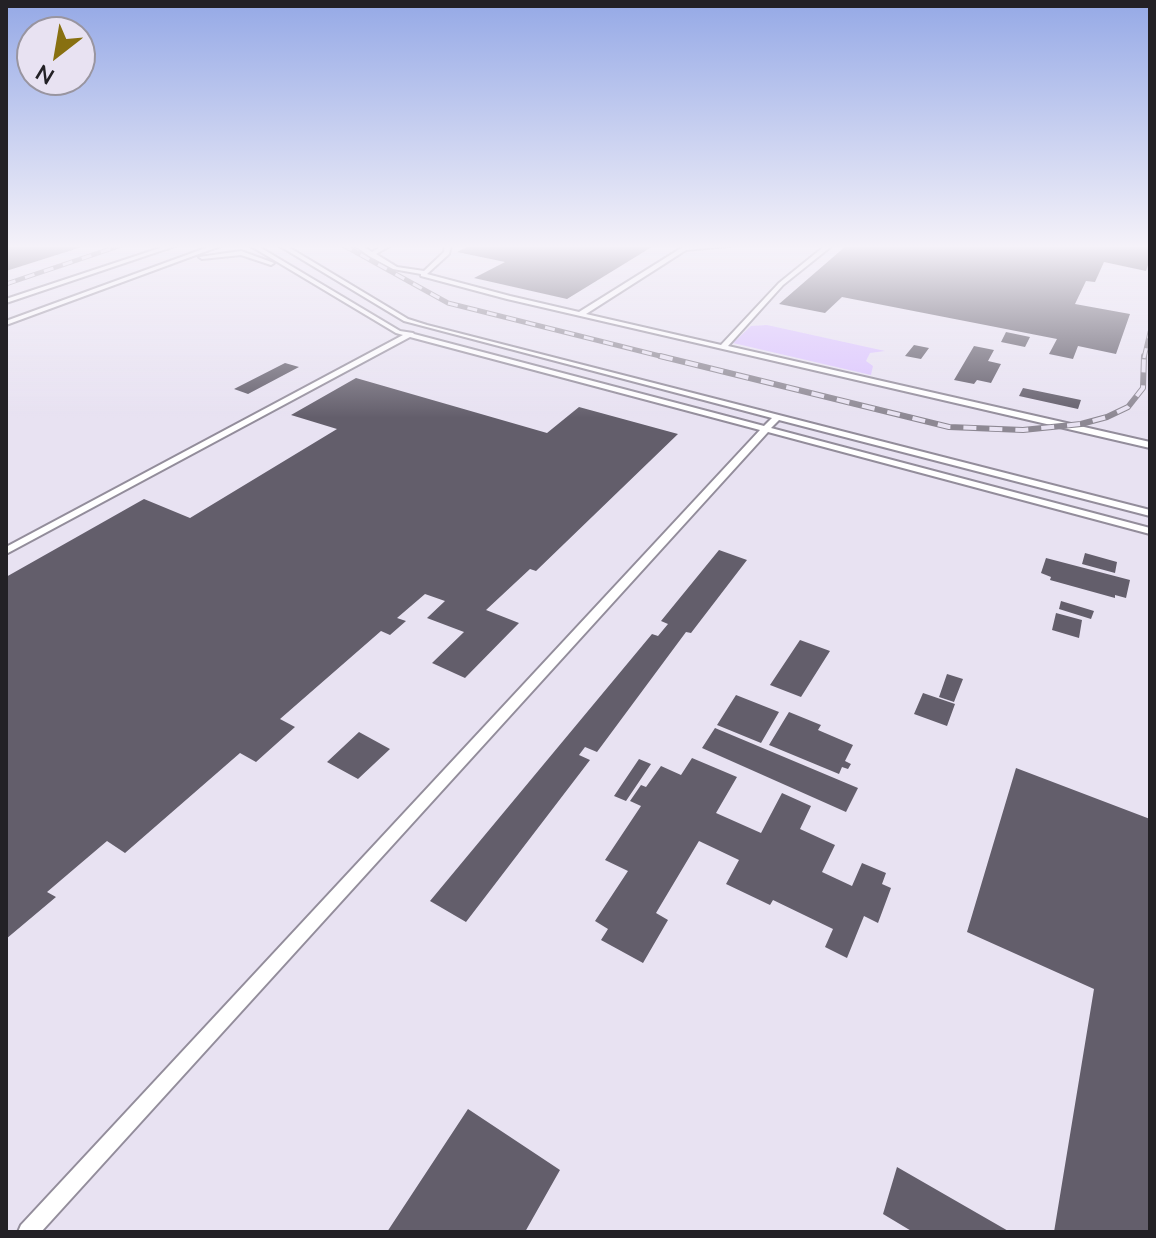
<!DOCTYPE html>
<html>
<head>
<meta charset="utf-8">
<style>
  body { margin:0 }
  #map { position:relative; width:1156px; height:1238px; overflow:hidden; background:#e8e2f2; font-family:Mulish,sans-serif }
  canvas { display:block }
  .frame { position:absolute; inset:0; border:8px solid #232126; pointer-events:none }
  .north { position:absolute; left:16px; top:16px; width:80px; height:80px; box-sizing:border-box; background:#e8e2f2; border:2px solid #9995a0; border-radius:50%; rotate:211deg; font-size:22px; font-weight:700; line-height:32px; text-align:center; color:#232126 }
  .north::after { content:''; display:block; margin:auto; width:28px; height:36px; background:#887011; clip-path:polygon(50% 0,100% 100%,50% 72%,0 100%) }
</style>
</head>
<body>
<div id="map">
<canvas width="1156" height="1238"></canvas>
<div class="frame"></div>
<div class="north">N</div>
</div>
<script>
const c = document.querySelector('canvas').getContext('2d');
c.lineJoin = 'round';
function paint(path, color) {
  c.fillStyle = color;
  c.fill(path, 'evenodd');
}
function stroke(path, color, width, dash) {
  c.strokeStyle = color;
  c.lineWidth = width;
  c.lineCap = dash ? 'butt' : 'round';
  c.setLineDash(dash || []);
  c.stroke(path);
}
const green = new Path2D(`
  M767,325L885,351L870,353L866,361L873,366L871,375L733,343L751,326Z`);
const building = new Path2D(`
  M6,245H84L85,246L6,271Z
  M471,245H655L567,299L474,278L505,262L457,252Z
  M847,245H1150V259L1146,271L1104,262L1095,282L1086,281L1075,304L1130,314L1116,354L1078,346L1073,359L1049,354L1057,339L842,297L825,313L779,304Z
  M1006,332L1030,337L1025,347L1001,342Z
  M914,345L929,348L921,359L905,356Z
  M974,346L994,350L988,361L1001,364L991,383L977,380L974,384L954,380Z
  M285,363L299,367L248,394L234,389Z
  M356,378L547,433L579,407L678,434L536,571L530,569L486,610L519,623L465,678L432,663L464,632L427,618L445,601L425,594L397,618L406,621L390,635L381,631L280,719L295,727L256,762L240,753L125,853L107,841L47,892L56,897L6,939V577L144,499L190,518L337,429L291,415Z
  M1023,388L1081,400L1078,409L1019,396Z
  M719,550L747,560L691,633L686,632L597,752L585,747L579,755L590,760L466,922L430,901L652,634L658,636L668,624L661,621Z
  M1085,553L1117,562L1115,573L1082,564Z
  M1046,558L1130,580L1126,598L1115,595V598L1050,580L1051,577L1041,573Z
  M1061,601L1094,611L1091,619L1059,609Z
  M1056,613L1082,620L1079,638L1052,630Z
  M800,640L830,651L801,697L770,685Z
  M947,674L963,679L954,702L939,697Z
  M923,693L955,704L947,726L914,714Z
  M736,695L779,712L761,743L717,725Z
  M789,712L821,725L818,730L853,745L845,761L851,764L848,769L842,767L839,774L769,745Z
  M715,728L858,788L846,812L702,748Z
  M359,732L390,749L358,779L327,762Z
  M692,758L737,777L716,813L761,833L782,793L811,806L800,829L835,845L822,872L852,886L862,863L886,873L882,884L891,888L878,923L864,916L847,958L825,947L833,929L773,900L770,905L726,884L739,860L699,841L656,913L668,920L643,963L601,940L608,929L595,921L628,871L605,860L641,806L630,801L641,785L646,787L661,766L681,775Z
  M639,759L651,764L626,801L614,796Z
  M1016,768L1150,819V1232H1054L1094,989L967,932Z
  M468,1109L560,1170L525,1232H387Z
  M897,1167L1010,1232H913L883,1214Z`);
const service = new Path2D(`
  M169,245H178L6,303V299Z
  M214,245H223L6,325V321Z
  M249,245H256L400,331L413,333L414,334L764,426L772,418L404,321L278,245H285L408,319L427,325L1150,510V516L779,420L771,428L1150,528V534L768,432L41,1232H18L21,1225L760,430L410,337L6,554V547L403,335L396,333Z
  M354,245H361L372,252L384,245H391L376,254L397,267L424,271L444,252L445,245H451L449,254L427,274L510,296L579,312L683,247L737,245L686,250L586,314L721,345L779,283L826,245H833L783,285L728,346L1150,442V448L507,299L421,276V274L393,269L369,256Z
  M241,251L274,263L271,265L241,255L202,259L199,257Z`);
const railFar1 = new Path2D(`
  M343,245L448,303L668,358
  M6,284L122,245
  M1144,358L1150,332`);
const rail = new Path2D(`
  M660,356L949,427L1023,430L1081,424L1107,417L1128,407L1143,388L1144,356`);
paint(green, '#dbc3ff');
paint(building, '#635e6b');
stroke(service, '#938d9b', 4);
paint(service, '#fff');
stroke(railFar1, '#8d8893', 5);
stroke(rail, '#8d8893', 6);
stroke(railFar1, '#e8e2f2', 3, [10]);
stroke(rail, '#e8e2f2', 4, [13]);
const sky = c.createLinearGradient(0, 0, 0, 418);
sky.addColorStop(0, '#95a9e6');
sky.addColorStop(0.59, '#f5f2f9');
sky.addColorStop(1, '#f5f2f900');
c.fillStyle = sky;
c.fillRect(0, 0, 1156, 418);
</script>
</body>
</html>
